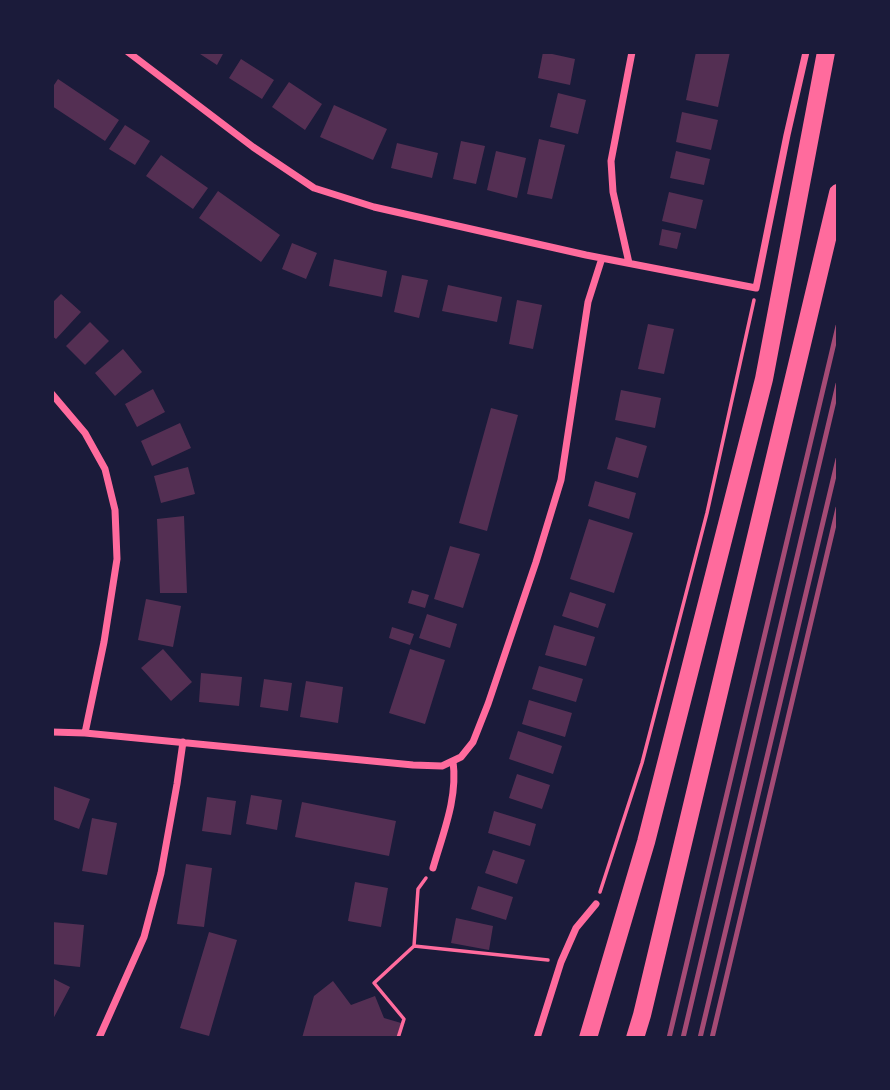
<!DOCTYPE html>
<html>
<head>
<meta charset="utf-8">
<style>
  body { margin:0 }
  #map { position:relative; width:890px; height:1090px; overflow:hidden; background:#1b1b3a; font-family:"Titillium Web",sans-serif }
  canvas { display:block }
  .frame { position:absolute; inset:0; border:54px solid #1b1b3a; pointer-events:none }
</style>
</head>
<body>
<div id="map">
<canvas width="890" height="1090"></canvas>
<div class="frame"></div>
</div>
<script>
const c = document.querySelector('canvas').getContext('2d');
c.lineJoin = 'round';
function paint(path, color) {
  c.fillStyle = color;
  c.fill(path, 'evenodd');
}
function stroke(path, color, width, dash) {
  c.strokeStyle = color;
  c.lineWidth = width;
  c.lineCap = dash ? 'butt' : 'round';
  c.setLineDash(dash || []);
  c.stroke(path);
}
const building = new Path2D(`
  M197,52H224L217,65Z
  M543,52L575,59L570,85L538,78Z
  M696,52H730L718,107L686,100Z
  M241,59L274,80L262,99L229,78Z
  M58,79L119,120L105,141L52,106V88Z
  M289,82L322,104L305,130L272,107Z
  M558,93L586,100L578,134L550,127Z
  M334,105L387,129L373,160L320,137Z
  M682,112L718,120L711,150L676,142Z
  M125,125L150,141L135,165L109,149Z
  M539,139L565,145L552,199L527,194Z
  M461,141L485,146L476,184L453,179Z
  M397,143L438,153L432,178L391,168Z
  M496,151L526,158L517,198L487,190Z
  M676,151L710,159L704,185L670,178Z
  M161,155L208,188L193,209L146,176Z
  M218,191L280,235L261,262L199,218Z
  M669,192L703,200L696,229L662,221Z
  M662,229L681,233L677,249L659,245Z
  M292,243L317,253L306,279L282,269Z
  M334,259L387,271L382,297L329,286Z
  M402,275L428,280L419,318L394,312Z
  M448,285L502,297L497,322L442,311Z
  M61,294L81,312L56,339L52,336V303Z
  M517,300L542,305L533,349L509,344Z
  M90,322L109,341L85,365L66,346Z
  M648,324L674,329L664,374L638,369Z
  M123,349L142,372L115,396L95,373Z
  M153,389L165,412L137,427L125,404Z
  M621,390L661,398L655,428L615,420Z
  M491,408L518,415L487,531L459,523Z
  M180,423L191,448L152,466L141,441Z
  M616,437L647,446L638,478L607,469Z
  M188,467L195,494L161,503L154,476Z
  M595,481L636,493L629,519L588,506Z
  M184,516L187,593H160L157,519Z
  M589,519L633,533L614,593L570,579Z
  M450,546L480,554L463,608L434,599Z
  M412,590L429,595L425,608L408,603Z
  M570,592L606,604L598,628L562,616Z
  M146,599L181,606L173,647L138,640Z
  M427,614L457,624L450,648L419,638Z
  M554,625L595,637L586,666L545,655Z
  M392,627L414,634L410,645L389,638Z
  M163,649L192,682L171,701L141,668Z
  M410,649L445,660L425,724L389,713Z
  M539,666L583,679L576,702L532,689Z
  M201,673L242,677L239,706L199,702Z
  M264,679L292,683L288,711L260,707Z
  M306,681L343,687L338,723L300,717Z
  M529,700L572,713L565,737L522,724Z
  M518,731L562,746L553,774L509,759Z
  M517,774L550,785L542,809L509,798Z
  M53,786L90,799L79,829L52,819Z
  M251,795L282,800L277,830L246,824Z
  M207,797L236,801L231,835L202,831Z
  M302,802L396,821L389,856L295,837Z
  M494,811L536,824L530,846L488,833Z
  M92,818L117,823L107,875L82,871Z
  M493,850L525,860L517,884L485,873Z
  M186,864L212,868L204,927L177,924Z
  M355,882L388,888L381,927L348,921Z
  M478,886L513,897L506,920L471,909Z
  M456,918L493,926L489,950L451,943Z
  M52,922L84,925L80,967L52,964Z
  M209,932L237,940L209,1036L180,1028Z
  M52,978L70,987L52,1021Z
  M333,981L351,1005L375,996L384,1018L401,1023L397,1038H302L314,996Z`);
const path = new Path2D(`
  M426,878L418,889L414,946L548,960
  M600,892L642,763L707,513L754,300
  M398,1038L404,1019L374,983L414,946`);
const minor = new Path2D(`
  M128,52L253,147L314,188L374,207L586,255L756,288L787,135L806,52
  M629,263L613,192L611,161L632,52
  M52,394L85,433L105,469L115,510L117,559L104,642L85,733
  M52,732L85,733L413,765L442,766L461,757L473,742L488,704L536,562L561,480L588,302L602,258
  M433,868C443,833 458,798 453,761
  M99,1038L144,937L161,873L177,784L183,742
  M537,1038L561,962L576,928L596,904`);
const trunk = new Path2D(`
  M588,1038L646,842L764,379L826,52
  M635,1038L642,1015L838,193`);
const rail = new Path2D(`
  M669,1038L838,326
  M683,1038L838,384
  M700,1038L838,459
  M712,1038L838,508`);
paint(building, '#542f53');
stroke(path, '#ff6b9d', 3.5);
stroke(minor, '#ff6b9d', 7);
stroke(trunk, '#ff6b9d', 18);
stroke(rail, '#a44b75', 5);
</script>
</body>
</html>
